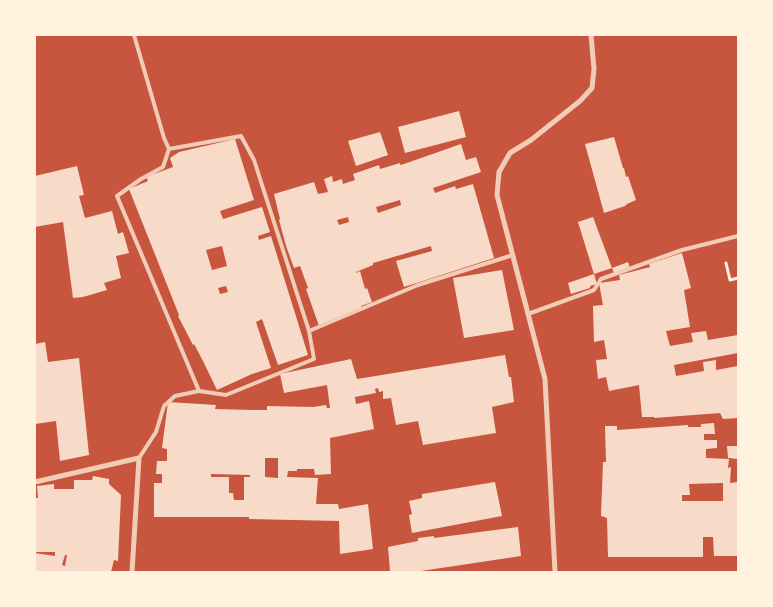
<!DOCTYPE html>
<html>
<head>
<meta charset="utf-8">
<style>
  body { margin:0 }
  #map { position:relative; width:773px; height:607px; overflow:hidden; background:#c8553d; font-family:Montserrat,sans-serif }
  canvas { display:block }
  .frame { position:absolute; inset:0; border:36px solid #fff3e0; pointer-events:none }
</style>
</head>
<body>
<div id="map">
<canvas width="773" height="607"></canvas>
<div class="frame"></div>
</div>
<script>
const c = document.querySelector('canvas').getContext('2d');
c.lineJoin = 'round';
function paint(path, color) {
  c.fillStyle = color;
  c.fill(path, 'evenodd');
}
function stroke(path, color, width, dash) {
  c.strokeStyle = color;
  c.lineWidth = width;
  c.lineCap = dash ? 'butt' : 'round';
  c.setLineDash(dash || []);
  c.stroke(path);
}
const building = new Path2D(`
  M459,111L466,137L405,153L398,127Z
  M380,132L388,155L356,166L348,141Z
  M614,137L623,168H624L626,177L628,176L636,200L627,204L625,206L604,213L585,144Z
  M235,139L254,200L220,211L223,219L262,207L270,232L258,236L259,240L271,236L308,355L278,365L262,319L256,322L271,368L252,374L217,390L203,361L194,344L193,345L178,316L179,315L129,189L148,181L146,177L173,167L170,158L179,152ZM222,246L227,266L212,270L206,250ZM226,286L228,292L220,294L218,288Z
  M461,144L466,160L476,157L481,172L433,188L435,193L455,186L456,189L473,184L494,258L404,287L396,261L432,251L431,246L373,263V265L356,272V273L360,271L365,289L367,288L372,302L361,306L362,309L319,326L306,289L308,288L300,266L294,268L286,246L279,220L280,219L274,194L314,182L318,194L328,192L324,179L332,176L333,182L342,179L343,184L355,180L353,174L379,165L380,169L400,163V165L404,164ZM400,200L401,205L378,213L376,207ZM348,217L349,222L339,225L337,220Z
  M77,166L84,195L79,196L85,218L112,211L118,234L123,232L129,253L116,256L121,278L104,283L107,290L83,297L73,298L63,222L35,227V176Z
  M593,217L612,268L594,274L578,222Z
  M682,253L691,288L684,290L690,327L666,331L670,346L693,342L691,333L706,331L708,340L738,335V353L674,365L676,376L704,371L703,362L716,360V370L738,366V418L723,419L720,413L654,418V417H642L639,385L609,391L606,377L598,379L596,360L607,359L604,340L594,342L593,306L603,305L599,283L620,280L619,275L650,267L649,264Z
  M628,262L630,268L614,273L612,268Z
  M502,270L514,330L464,338L453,278Z
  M594,274L597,284L590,286V288L571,294L568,283Z
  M45,342L48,362L79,358L89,455L60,461L56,421L35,424V344Z
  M505,355L509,377H511L514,402L492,407L496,433L423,445L418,421L396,425L391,398L383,399V391L379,392L378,388L375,389L376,393L355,397L356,404L369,401L374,429L330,438L331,474L315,475L314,469H297V471H288L287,477L318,478L316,504H338L339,509L368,504L373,549L340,554L339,521L249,519V517H154V483H162V474H156L157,461H167V449L162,448L168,402L216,405L215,409L253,410H267V406L313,407L326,405L327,408H330L327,385L284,393L280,374L351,359L357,379ZM265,458H278V478L265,477ZM211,474L250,475V477H244V500H234L233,493H229V477H211Z
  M714,423L715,434H704V440H717V448L706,449V458L729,459L728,468L731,467L730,483L738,482V556H714L713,537H703V557H608L607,518L601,516L603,462H606L605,426H617V430L688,425V427H701V424ZM723,483V501H682V495H690L689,484Z
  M727,446H738V459L728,458Z
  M93,476L109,479V484L121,495L118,561L114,560L111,572H35V553L55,556V552H35V498H38L37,486L54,484V489H74V480H92ZM65,555H67L65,566L62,565Z
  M495,482L502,516L412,533L409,515L412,514L409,501L422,498V494Z
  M518,527L521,556L421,571L390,572L388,547L418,541V538L434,536V538Z`);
const path = new Path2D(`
  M726,263L730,280L738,278`);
const service = new Path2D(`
  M134,35L164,138L169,149L241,136L254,160L309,331L314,359L226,395L199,391L175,396L164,406L156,432L139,458
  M169,149L163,167L141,179L117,196L199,391
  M528,314L594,290L601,279L682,250L738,236
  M309,331L418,285L513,255`);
const minor = new Path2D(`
  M35,482L139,458L132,572
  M555,572L545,379L497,195L499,172L510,153L531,140L580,101L592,88L594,69L591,35`);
paint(building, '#f7dbc8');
stroke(path, '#fff3e0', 3);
stroke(service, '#f1ccb7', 4);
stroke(minor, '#f1ccb7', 5);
</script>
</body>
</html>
